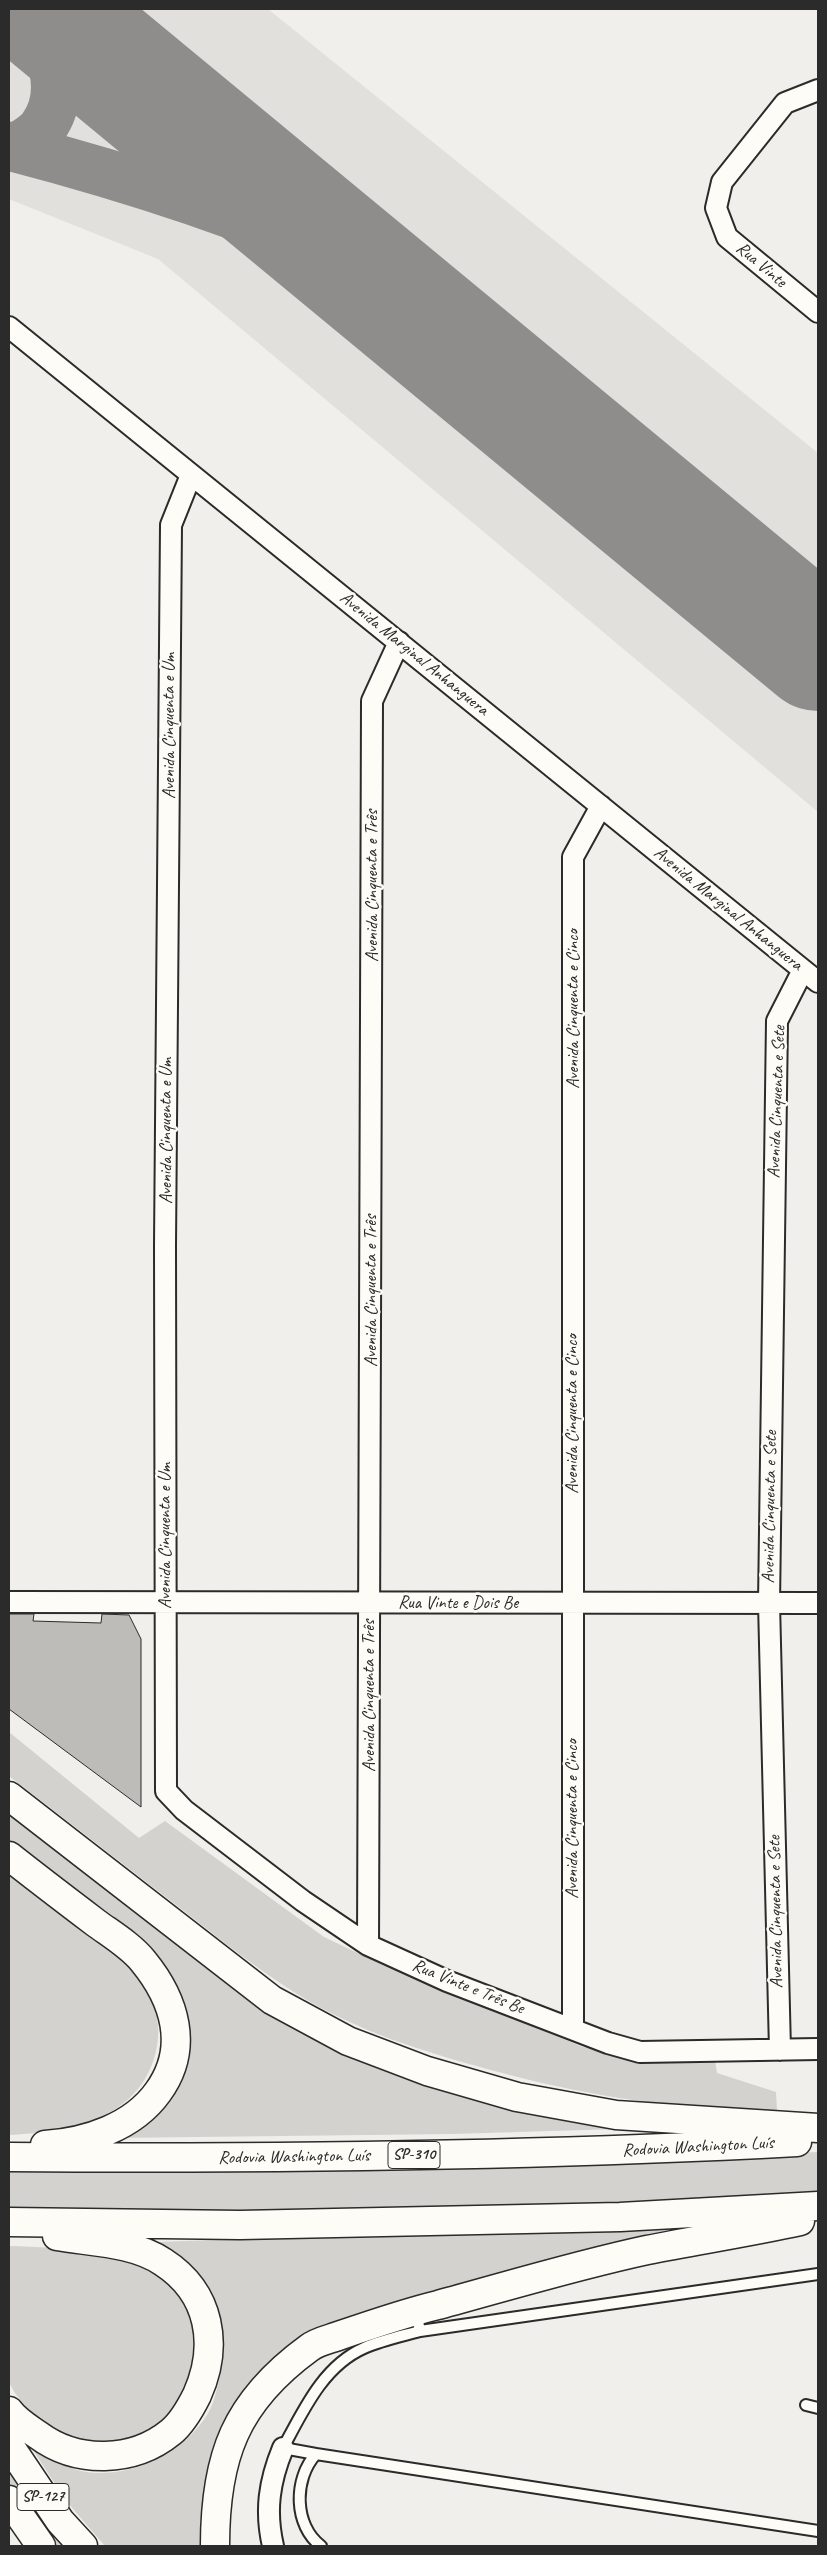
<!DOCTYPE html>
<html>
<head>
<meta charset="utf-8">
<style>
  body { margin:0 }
  #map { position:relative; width:827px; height:2555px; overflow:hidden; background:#f0efeb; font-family:Caveat,sans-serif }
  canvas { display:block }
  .frame { position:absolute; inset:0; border:10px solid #2b2b2b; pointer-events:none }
</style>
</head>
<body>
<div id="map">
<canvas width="827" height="2555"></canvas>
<div class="frame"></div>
</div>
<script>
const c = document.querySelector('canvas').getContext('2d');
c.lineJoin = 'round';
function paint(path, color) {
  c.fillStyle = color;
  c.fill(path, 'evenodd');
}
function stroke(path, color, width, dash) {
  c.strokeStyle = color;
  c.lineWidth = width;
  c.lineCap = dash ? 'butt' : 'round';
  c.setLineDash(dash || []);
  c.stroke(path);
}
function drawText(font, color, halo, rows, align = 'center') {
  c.font = font + ' Caveat,sans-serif';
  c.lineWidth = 5;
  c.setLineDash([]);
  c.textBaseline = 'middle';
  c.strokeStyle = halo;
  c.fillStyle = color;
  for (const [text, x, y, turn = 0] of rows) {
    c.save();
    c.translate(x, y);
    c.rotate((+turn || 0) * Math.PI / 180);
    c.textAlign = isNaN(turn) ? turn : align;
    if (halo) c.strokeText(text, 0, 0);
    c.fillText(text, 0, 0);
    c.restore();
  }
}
const built = new Path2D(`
  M9,9H268L818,453V812L158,259L9,199Z`);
const green = new Path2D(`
  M9,1732L139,1838L165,1821L324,1937L383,1965L583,2047L635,2056L715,2060L717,2073L776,2092L777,2110C679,2111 581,2095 487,2069C422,2051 360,2032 302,1997C259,1971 220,1939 180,1908C123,1864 66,1820 9,1776Z
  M9,1813L264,2006L619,2129L452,2134L113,2138L179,2065L140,1943L9,1842Z
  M9,1869C47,1899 104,1935 135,1972C152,1993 162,2019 157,2046C144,2118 72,2132 9,2135Z
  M818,2152V2194L628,2204L422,2209L9,2213V2167L628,2161Z
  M736,2223L269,2368L203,2546H105L67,2502L31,2447C51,2458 73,2473 97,2473C140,2474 184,2451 207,2415C216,2400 219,2381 221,2364C223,2350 224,2332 219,2318C207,2284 186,2260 155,2242Z
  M9,2246C62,2248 128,2249 172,2284C182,2292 187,2305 190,2316C217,2398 132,2475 55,2430C39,2420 17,2401 9,2382C6,2374 9,2360 9,2352C9,2317 9,2281 9,2246Z
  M9,2464L68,2546H48L9,2491Z`);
const taxiway = new Path2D(`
  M9,146C124,176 241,213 350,262
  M16,148C25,142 37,136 43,127C70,90 48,41 26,9`);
const runway = new Path2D(`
  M44,9L818,649`);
const building = new Path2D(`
  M9,1614H34L33,1621L101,1623L102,1614L129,1615L141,1639V1807L9,1709Z`);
const lane = new Path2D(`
  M416,2312L420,2331L818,2274
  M806,2405L818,2408
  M316,2454L283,2448C303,2411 323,2366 364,2348C382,2340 402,2336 420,2331
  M321,2546C294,2526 293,2479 316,2454L818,2531`);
const street = new Path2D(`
  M818,90L785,103L722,182L716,208L727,237L818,312
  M9,327L818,982
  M191,475L171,525L165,1244L166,1791L184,1810L303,1901L368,1945L447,1981L608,2043L640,2052L818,2049
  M9,1602L818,1603
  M368,1945L372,701L399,642
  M573,2029V857L601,806
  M780,2050L769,1603L777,1021L803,970
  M273,2546C265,2511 269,2482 283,2448`);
const highway = new Path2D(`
  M9,1796L272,2000L348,2041L427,2071L517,2097L616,2115L818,2128
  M9,1856C38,1879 67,1901 96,1923C111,1934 131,1946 143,1961C175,2000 190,2048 158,2092C133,2127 87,2142 45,2145
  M9,2157C272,2159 534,2156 797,2142
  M9,2222L240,2225L620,2217L818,2206
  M9,2411C16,2421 28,2428 38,2435C77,2464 133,2463 171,2432C182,2423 191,2407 197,2395C219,2346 211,2293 163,2262C134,2242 91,2242 57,2236
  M9,2445L60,2521L83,2546
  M9,2500L41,2546
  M215,2546C215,2457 235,2402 309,2348C318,2341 331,2339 341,2335C373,2324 405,2313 438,2305C508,2286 577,2265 647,2250C698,2240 749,2232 800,2221`);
const shields = [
  [414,2155,52],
  [43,2497,52]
];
const shieldNames = [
  ["SP-310",414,2155],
  ["SP-127",43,2497]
];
const streetNames = [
  ["Rua Vinte",761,265,40],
  ["Avenida Marginal Anhanguera",414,654,39],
  ["Avenida Cinquenta e Um",169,726,-90],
  ["Avenida Cinquenta e Três",372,886,-90],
  ["Avenida Marginal Anhanguera",728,909,39],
  ["Avenida Cinquenta e Cinco",573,1009,-90],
  ["Avenida Cinquenta e Sete",777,1102,-88],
  ["Avenida Cinquenta e Um",166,1131,-90],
  ["Avenida Cinquenta e Três",371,1291,-90],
  ["Avenida Cinquenta e Cinco",572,1414,-90],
  ["Avenida Cinquenta e Sete",770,1507,-89],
  ["Avenida Cinquenta e Um",165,1536,-90],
  ["Rua Vinte e Dois Be",458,1603],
  ["Avenida Cinquenta e Três",369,1696,-90],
  ["Avenida Cinquenta e Cinco",572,1819,-90],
  ["Avenida Cinquenta e Sete",776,1912,-91],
  ["Rua Vinte e Três Be",468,1987,22],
  ["Rodovia Washington Luís",698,2147,-3],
  ["Rodovia Washington Luís",294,2157,-1]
];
paint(built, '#e1e0dc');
paint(green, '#d3d2cf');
stroke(taxiway, '#8e8d8b', 49);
stroke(runway, '#8e8d8b', 124);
paint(building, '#bdbcb8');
stroke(building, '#2b2b2b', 1);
stroke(lane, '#2b2b2b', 14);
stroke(street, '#2b2b2b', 24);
stroke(highway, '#2b2b2b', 31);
stroke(lane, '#fdfcf7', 10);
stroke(street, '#fdfcf7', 20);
stroke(highway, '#fdfcf7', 28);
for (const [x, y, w] of shields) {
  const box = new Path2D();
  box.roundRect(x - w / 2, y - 13.5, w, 27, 4);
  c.fillStyle = '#fdfcf7';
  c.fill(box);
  stroke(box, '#2b2b2b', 1);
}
drawText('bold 16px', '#2b2b2b', null, shieldNames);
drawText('18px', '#2b2b2b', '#fdfcf7', streetNames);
</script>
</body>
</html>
